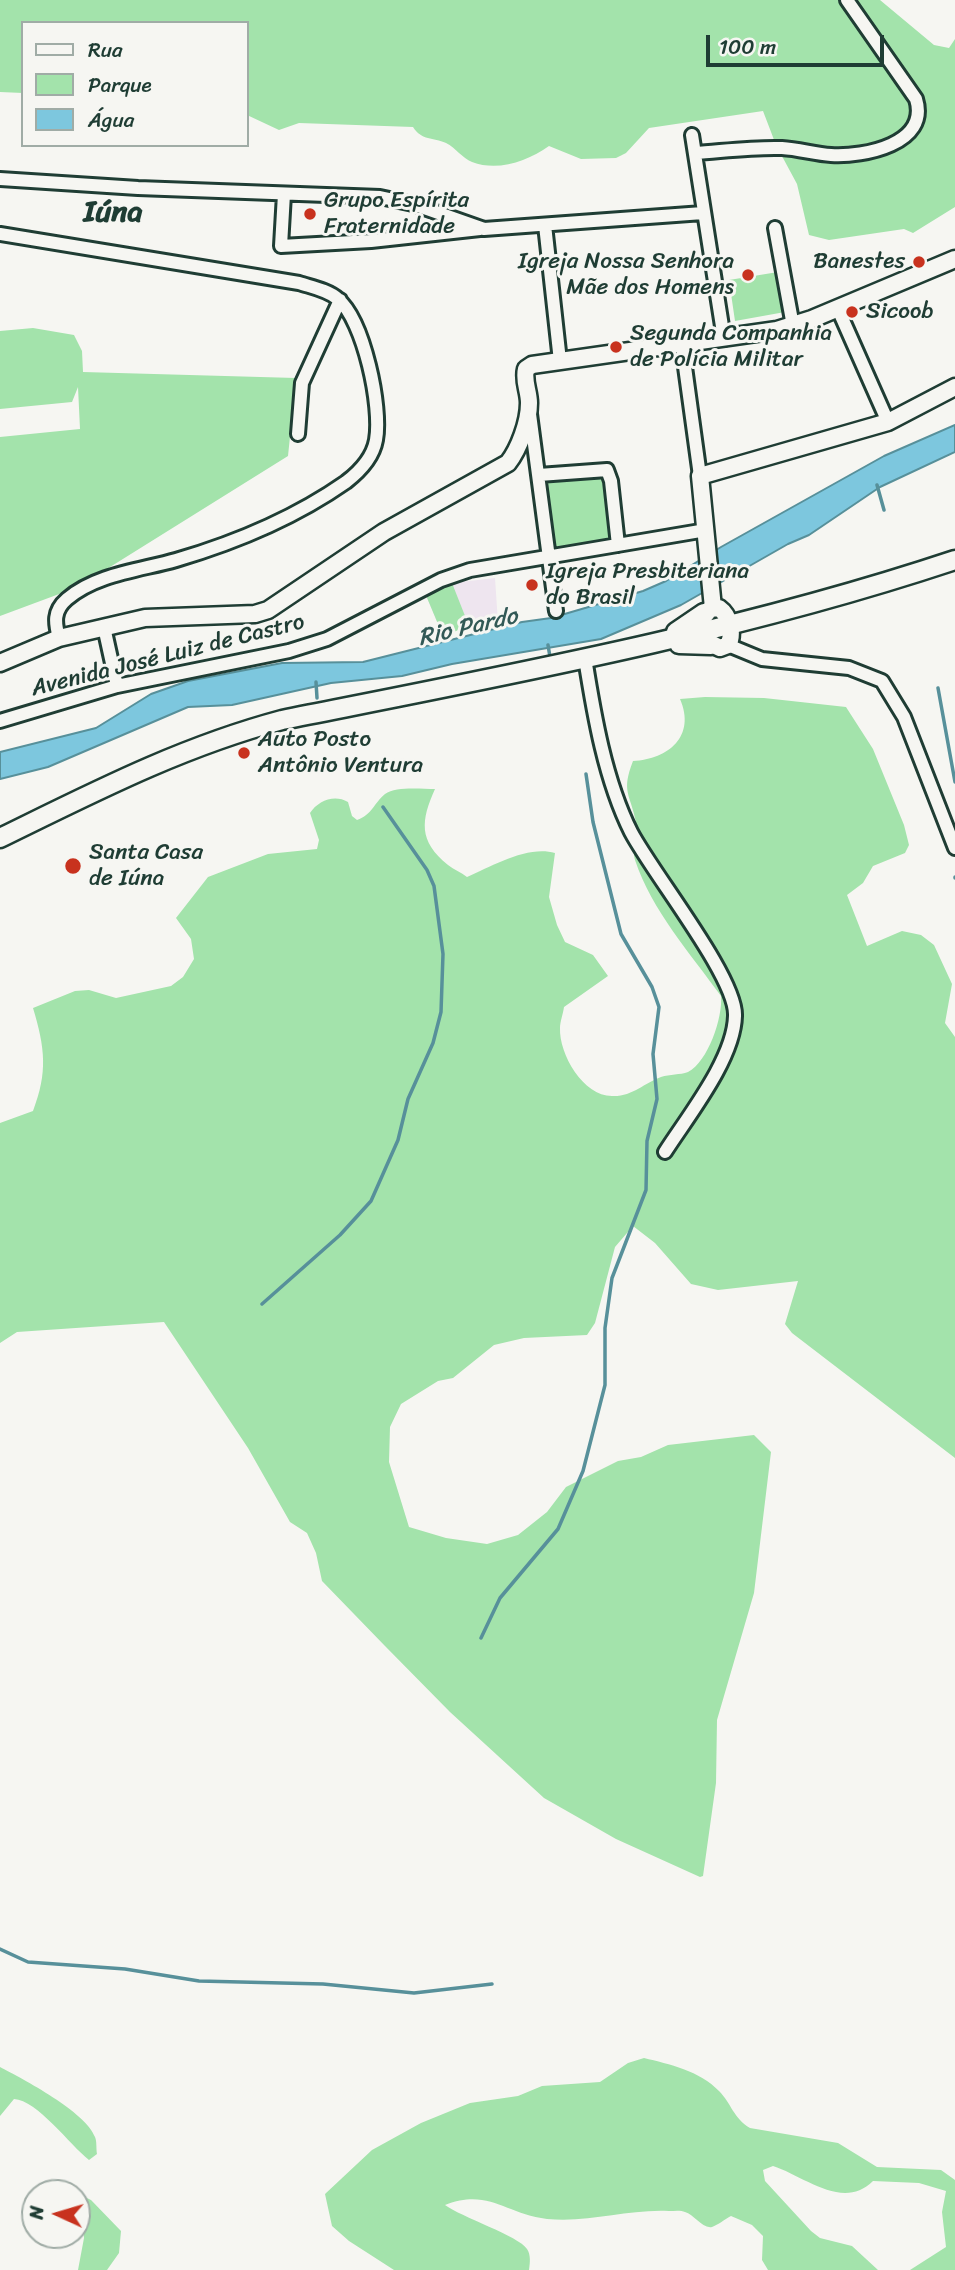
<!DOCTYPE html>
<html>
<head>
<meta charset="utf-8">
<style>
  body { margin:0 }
  #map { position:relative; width:955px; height:2270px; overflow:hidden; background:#f6f6f2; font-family:Sriracha,sans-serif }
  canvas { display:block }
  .legend { position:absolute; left:21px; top:21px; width:228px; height:126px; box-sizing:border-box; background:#f6f6f2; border:2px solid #a0aca6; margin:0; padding:9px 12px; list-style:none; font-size:21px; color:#1f3d34 }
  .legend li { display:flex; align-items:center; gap:14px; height:35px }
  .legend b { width:35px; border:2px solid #a0aca6 }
  .north { position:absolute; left:21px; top:2179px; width:70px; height:70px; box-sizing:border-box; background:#f6f6f2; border:2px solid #a0aca6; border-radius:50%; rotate:274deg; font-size:19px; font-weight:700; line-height:28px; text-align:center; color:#1f3d34 }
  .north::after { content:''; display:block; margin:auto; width:24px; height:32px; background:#c8321e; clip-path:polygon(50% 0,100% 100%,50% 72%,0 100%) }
  .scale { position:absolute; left:706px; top:35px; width:178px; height:32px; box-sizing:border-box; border:4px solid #1f3d34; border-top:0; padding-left:9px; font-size:21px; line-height:24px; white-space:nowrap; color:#1f3d34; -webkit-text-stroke:5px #f6f6f2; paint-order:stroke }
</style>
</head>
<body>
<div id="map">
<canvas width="955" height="2270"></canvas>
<ul class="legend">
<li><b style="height:9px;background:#f6f6f2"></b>Rua</li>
<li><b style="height:19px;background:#a3e3ab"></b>Parque</li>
<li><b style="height:19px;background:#7dc7de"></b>Água</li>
</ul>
<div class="north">N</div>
<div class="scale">100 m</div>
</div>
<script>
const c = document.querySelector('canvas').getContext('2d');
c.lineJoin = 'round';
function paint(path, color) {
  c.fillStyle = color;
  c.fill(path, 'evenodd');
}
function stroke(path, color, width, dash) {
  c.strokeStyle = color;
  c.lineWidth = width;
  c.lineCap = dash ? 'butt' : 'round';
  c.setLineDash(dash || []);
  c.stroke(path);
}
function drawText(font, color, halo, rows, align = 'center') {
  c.font = font + ' Sriracha,sans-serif';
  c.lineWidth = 6;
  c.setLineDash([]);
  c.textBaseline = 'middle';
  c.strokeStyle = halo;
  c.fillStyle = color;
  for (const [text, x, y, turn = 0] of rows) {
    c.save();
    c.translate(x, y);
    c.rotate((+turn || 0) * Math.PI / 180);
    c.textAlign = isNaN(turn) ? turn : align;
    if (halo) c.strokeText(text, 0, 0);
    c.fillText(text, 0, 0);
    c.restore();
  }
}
const built = new Path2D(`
  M495,578L498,623L469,626L443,636L425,593L452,583Z`);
const green = new Path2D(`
  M0,0H880L934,45L949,48L955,39V207L913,233L904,229L829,240L809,235L797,184L776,145L763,111L649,128L626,153L616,158L581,159L549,146C528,161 498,172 472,162C462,158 456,148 446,143C433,137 422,141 413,127L299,123L279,130L247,115V23H23V93L0,92Z
  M778,272L785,312L735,321L729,280Z
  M33,328L74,335L82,351L83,372L296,378L288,456L78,587L0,616V437L80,429L78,387L72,402L0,409V331Z
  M604,473L612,538L554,549L546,481Z
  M452,583L469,626L443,636L425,593Z
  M705,697L764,698L846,707L873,749L904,825L909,845L905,853L873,866L863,883L847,895L867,946L902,931L921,935L934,945L952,984L945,1023L955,1037V1458L792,1333L785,1324L798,1281L718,1290L691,1284L655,1243L633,1226L615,1247L595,1323L587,1335L524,1338L494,1345L453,1378L438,1381L401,1404L390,1427L389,1462L409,1527L446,1538L487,1544L518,1535L547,1512L566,1487L618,1461L641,1457L668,1445L754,1435L771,1452L754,1593L717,1720L716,1783L703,1876L700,1877L616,1839L544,1798L450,1712L385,1646L322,1581L316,1553L307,1533L290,1522L248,1448L164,1322L17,1332L0,1343V1123L33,1111C48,1072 45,1048 33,1008L75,991L89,990L116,998L171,986L183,977L194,959L191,939L176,918L208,877L268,854L317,849L319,840L310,813C318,801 334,794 348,802L352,816L357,820C372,815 374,803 385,794C396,786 421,789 435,789C421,820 418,841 448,865C454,870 461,872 467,877C492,866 528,845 555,853L549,897L557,925L565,942L593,955L608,976L564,1007C563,1014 560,1022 560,1028C559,1054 583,1096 612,1096C632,1097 644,1083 661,1077C670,1074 680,1075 688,1072C708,1062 723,1017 721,996C690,953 652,911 635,860C631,848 639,834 636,822C630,793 621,792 633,761C669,759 696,736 680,699Z
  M644,2058C669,2064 700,2071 719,2091C731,2103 734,2119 750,2128L838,2143L877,2167L941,2170L955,2180V2270H910L946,2247L942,2212L946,2191L919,2183L873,2181C843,2211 804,2176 773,2166L763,2170L765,2181L811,2231L820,2238L852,2246L878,2270H768L762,2260L763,2236L752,2225L731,2216C725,2219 718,2225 712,2227C702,2229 694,2214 685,2212C681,2210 674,2211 669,2211C627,2209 590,2223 547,2219C505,2214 489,2188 445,2205C461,2217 519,2236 527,2249C531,2255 530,2263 529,2270H394L349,2241L332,2226L325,2194L372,2150L421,2123L470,2103L518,2096L542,2086L600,2082L628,2063Z
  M0,2067C23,2079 86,2112 95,2137C97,2141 96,2149 97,2154L89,2160C70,2145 37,2100 14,2099L0,2116Z
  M81,2195L91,2200L121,2231L119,2253L107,2270H78L84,2238Z`);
const water = new Path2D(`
  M955,425V452L880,487L809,535L788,544L681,605L601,639L452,664L402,676L331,683L232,705L188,707L48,767L0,779V752L96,728L151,694L188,681L282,663L363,662L522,622L551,618L643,591L666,581L721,547L884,456Z`);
const stream = new Path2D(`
  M877,485L884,510
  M548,645L550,657
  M316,682L317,698
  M938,688L955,782
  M955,877V878
  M262,1304L340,1235L371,1201L398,1140L408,1099L433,1043L441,1012L443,954L434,886L427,870L383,807
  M481,1638L500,1598L558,1529L583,1471L605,1385V1328L612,1278L646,1190L647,1141L657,1099L653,1054L659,1007L652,987L621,934L593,822L586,774
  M0,1949L28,1962L125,1969L199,1981L323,1984L414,1993L492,1984`);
const street = new Path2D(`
  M692,135L724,339
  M695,153C724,151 753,147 782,148C799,149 815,154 831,155C864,157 930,144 916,99L847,0
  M0,179L138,188L380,197L413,204L484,229L703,213
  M284,194L281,246L371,241L480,229
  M545,225L560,361
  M775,228L793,326
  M0,234L299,283C311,287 328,290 338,299C364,321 382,407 376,440C373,457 359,472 346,482C296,517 234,543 176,560C141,570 96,574 67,599C53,611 55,623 59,638
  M838,309L888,422
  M682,345L700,476
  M530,414L556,611
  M298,434L302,383L340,300
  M539,475L607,470L611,481L618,545
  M104,627L117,686
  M728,645L762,659L849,668L882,681L904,717L955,848
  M585,658C594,715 605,780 631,832C653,874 737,978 735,1016C734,1059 688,1116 665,1152
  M0,721L117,686L289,651L327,639L441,580L470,570L706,530`);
const secondary = new Path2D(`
  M713,608L700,476L888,422L955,387
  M719,608C730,616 734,634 728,645L720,648L708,642L702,619L710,609Z
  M0,663L59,638L145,618L255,614L268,610L384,532L508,463C519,449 529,422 529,403C529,391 523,381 526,369L532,365L777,330L812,319L955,259`);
const primary = new Path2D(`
  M676,632L704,613
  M679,644L711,645
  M0,838C94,792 181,747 282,720C508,675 736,633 955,560`);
const markers = [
  [310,214,7,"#c8321e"],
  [919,262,7,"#c8321e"],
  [748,275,7,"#c8321e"],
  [852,312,7,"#c8321e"],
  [616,347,7,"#c8321e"],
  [532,585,7,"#c8321e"],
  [244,753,7,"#c8321e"],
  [73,866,9,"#c8321e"]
];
const poiNames = [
  ["Grupo Espírita",324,201],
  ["Fraternidade",324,227],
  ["Igreja Nossa Senhora",734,262,"right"],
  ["Mãe dos Homens",734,288,"right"],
  ["Banestes",905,262,"right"],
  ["Sicoob",866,312],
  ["Segunda Companhia",630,334],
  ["de Polícia Militar",630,360],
  ["Igreja Presbiteriana",546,572],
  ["do Brasil",546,598],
  ["Auto Posto",258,740],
  ["Antônio Ventura",258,766],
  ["Santa Casa",89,853],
  ["de Iúna",89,879]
];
const streetNames = [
  ["Avenida José Luiz de Castro",168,656,-14]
];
const waterNames = [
  ["Rio Pardo",468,628,-13]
];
const districtNames = [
  ["Iúna",113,213]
];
paint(built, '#eee5ef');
paint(green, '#a3e3ab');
paint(water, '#7dc7de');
stroke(water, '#57909a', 2);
stroke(stream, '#57909a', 3.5);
stroke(street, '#1f3d34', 18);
stroke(secondary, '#1f3d34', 21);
stroke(primary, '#1f3d34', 23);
stroke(street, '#f6f6f2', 12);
stroke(secondary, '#f6f6f2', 16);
stroke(primary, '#f6f6f2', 18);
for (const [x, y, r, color] of markers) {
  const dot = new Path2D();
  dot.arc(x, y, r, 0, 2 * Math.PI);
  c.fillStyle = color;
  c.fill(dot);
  stroke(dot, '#f6f6f2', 2.5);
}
drawText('23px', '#1f3d34', '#f6f6f2', poiNames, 'left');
drawText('23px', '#1f3d34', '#f6f6f2', streetNames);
drawText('italic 24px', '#325956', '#f6f6f2', waterNames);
drawText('bold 30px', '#1f3d34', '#f6f6f2', districtNames);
</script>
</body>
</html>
